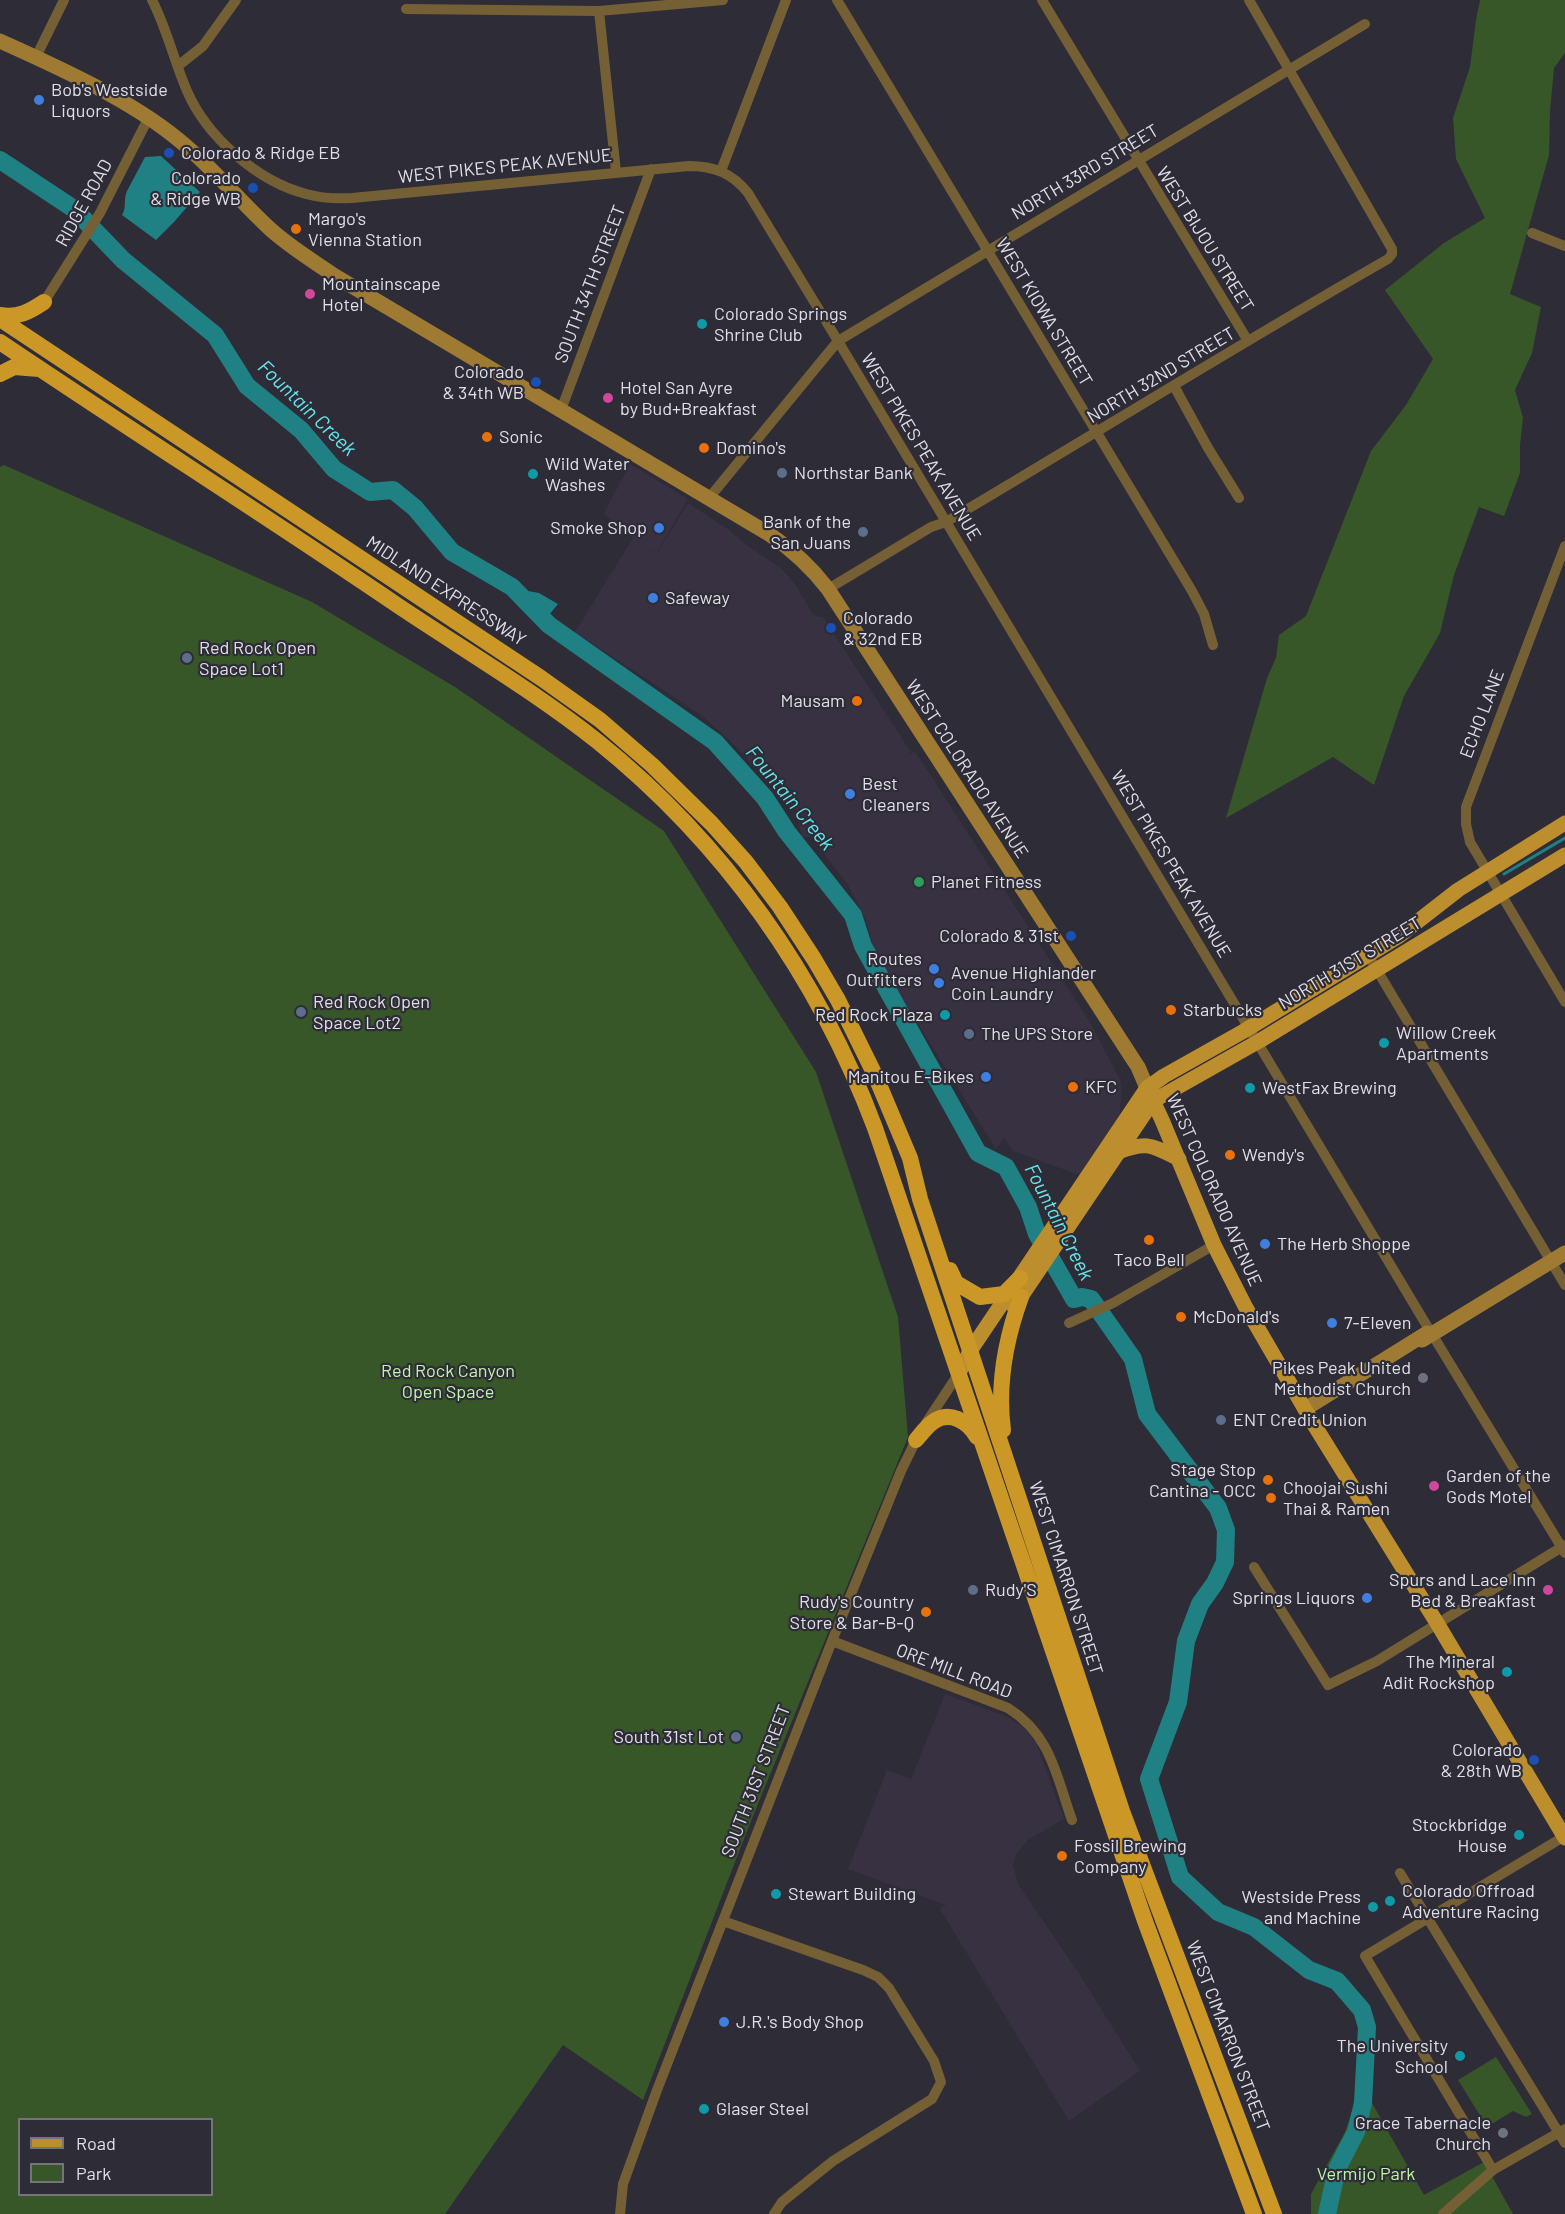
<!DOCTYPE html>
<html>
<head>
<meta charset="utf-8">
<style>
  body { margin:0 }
  #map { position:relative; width:1565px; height:2214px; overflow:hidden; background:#2e2c37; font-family:Barlow,sans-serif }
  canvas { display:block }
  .legend { position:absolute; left:18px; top:2118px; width:195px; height:78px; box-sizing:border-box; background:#2e2c37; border:2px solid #75747d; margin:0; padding:8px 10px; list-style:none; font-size:18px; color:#e0dfe7 }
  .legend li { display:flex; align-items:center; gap:12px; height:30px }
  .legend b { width:30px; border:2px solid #75747d }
</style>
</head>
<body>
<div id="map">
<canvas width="1565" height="2214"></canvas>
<ul class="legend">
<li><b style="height:8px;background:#bd8e2d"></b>Road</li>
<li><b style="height:16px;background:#375729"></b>Park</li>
</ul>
</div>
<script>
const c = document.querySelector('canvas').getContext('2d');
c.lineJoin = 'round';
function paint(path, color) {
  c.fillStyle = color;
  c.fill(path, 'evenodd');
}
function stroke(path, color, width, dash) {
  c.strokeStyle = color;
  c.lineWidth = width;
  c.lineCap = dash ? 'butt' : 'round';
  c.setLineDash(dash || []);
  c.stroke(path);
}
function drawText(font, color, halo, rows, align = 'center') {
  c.font = font + ' Barlow,sans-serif';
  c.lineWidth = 4.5;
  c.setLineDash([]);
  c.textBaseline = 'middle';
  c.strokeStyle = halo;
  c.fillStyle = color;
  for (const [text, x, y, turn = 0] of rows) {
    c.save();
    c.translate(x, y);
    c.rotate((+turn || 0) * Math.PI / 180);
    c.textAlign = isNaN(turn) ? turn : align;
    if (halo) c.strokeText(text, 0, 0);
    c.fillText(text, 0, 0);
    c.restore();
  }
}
const commercial = new Path2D(`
  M630,464L688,499L657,552L650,549L657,553L688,503L729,530L748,546L782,569L795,584L814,616L823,617L911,752L906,756L915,751L1091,1024L1120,1080L1122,1091L1119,1120L1082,1176L1013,1151L1004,1138L996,1149L876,957L866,920L848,885L811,837H802L794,802L779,791L728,739L701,715L575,632L633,538L623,532L604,513Z
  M945,1694L1008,1717L1023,1727L1036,1743L1064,1819L1028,1840L1016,1854L1013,1865L1018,1884L1080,1975L1140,2071L1069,2121L940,1909L946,1905L848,1869L887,1770L911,1779Z`);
const green = new Path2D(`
  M1480,0H1565V53L1554,68L1550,111L1549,155L1510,294L1541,307L1532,353L1515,390L1523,418L1520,445V473L1504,516L1479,507L1454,575L1440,633L1404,696L1374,785L1333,757L1226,818L1267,678L1276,658L1279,635L1306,616L1371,451L1406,405L1433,359L1385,290L1444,243L1485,218L1456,159L1453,118L1470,67L1476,20Z
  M4,465L312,602L455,687L664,831L816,1072L898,1317L908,1437L747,1831L643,2100L563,2045L445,2214H0V467ZM20,2120H212V2194H20Z
  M1496,2057L1532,2114L1526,2117L1513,2111L1490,2125H1486L1458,2080Z
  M1359,2080L1424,2195L1484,2162L1513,2214H1311V2194L1345,2132L1356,2100Z`);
const water = new Path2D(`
  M161,156L200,192L174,222L156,240L122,215C127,207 123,200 127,191L145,157Z
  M517,589L539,593L558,604L541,625L523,610L513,594Z`);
const stream = new Path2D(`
  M1504,874L1565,838`);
const river = new Path2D(`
  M0,160L74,209L123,260L215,335L247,386L301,430L334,469L370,492L393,490L415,508L452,552L512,587L549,625L715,742L765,798L787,832L853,915L863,946L978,1153L1006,1167L1028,1207L1037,1234L1074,1299L1082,1297L1091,1299L1133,1359L1147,1414L1218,1508L1226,1530L1225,1562L1215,1583L1200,1604L1186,1641L1178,1702L1149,1779L1180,1877L1218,1912L1254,1927L1309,1970L1337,1981L1362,2010L1367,2027L1363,2103L1356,2132L1337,2169L1327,2214`);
const minor = new Path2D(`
  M152,0C167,29 174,61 187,91C207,137 257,181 306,194C321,198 336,199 352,198L689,166C714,166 732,173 748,193L838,341L1430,1331
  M837,0L1192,591L1204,614L1213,645
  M1042,0L1248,341
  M406,9L599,11L723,0
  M599,11L616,172
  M36,57L64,0
  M178,66L203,46L236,0
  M721,171L786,0
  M1532,233L1565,246
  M44,302L100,213L149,117
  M1174,386L1208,448L1239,498
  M561,410L651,169
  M709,498L838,341L1365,24
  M1565,546L1466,807V824L1470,842L1565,1002
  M828,589L931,527L946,522C1093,435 1239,344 1388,259L1392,254V249L1249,0
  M1368,955L1565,1285
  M1069,1323L1113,1303L1214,1245
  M1432,1334L1565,1553
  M926,1423L959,1373
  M1254,1567L1328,1685L1377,1661L1565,1545
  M832,1641L1008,1708C1051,1735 1056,1775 1072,1820
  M1400,1873L1565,2143
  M723,1921L863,1970L878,1977L889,1988L934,2061L941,2082L932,2099L833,2161L782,2202L774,2214
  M1493,2170L1365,1956L1565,1836
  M620,2214L623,2184L657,2090L832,1641L901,1471L918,1436
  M1443,2214L1493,2170L1565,2129`);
const secondary = new Path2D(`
  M0,41C58,67 131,100 180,141C212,167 238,199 268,227C288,246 312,260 335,276L769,534C793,550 811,567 828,589L1138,1067L1147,1088
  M1420,1339L1422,1340L1432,1334L1565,1253
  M1305,1409L1427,1333`);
const primary = new Path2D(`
  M1147,1088L1162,1120L1214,1245L1245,1306L1313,1423L1437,1623L1565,1838
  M1118,1152C1147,1141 1151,1145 1179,1159
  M1014,1307L1153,1101L1261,1040L1565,855
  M959,1373L970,1351L1147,1088L1164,1076L1244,1031L1399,936L1458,890L1565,823`);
const trunk = new Path2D(`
  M0,315C18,318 29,312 44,302
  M0,319L541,678L600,720L652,765L712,824L746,862L780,907L814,959L838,1000L875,1075L910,1158L920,1199L1122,1811L1274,2214
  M0,342C132,431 266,516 397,605C464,650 534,691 597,741C724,843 818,976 875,1128L1145,1921L1254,2214
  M0,374L14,367L39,369
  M950,1270L956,1283L980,1297L1004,1294L1020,1278
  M1003,1430C997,1384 1005,1341 1021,1297
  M916,1440C921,1434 927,1426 933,1422C949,1410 968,1421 977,1437`);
const markers = [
  [39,100,6,"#3f7fe0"],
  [169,153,6,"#1a4fb4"],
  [253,188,6,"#1a4fb4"],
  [296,229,6,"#e8710a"],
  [310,294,6,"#d1479c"],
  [702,324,6,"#0f9aa8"],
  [536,382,6,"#1a4fb4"],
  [608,398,6,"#d1479c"],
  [487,437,6,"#e8710a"],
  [704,448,6,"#e8710a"],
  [782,473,6,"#5c6f8a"],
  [533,474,6,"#0f9aa8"],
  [659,528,6,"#3f7fe0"],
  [863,532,6,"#5c6f8a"],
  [653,598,6,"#3f7fe0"],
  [831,628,6,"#1a4fb4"],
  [187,658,6,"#5c6f8a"],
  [857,701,6,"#e8710a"],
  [850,794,6,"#3f7fe0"],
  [919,882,6,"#2e9e5b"],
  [1071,936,6,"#1a4fb4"],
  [934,969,6,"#3f7fe0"],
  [939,983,6,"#3f7fe0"],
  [1171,1010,6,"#e8710a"],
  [301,1012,6,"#5c6f8a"],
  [945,1015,6,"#0f9aa8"],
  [969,1034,6,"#5c6f8a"],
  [1384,1043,6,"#0f9aa8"],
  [986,1077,6,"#3f7fe0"],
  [1073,1087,6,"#e8710a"],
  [1250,1088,6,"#0f9aa8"],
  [1230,1155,6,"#e8710a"],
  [1149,1240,6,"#e8710a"],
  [1265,1244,6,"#3f7fe0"],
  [1181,1317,6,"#e8710a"],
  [1332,1323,6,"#3f7fe0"],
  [1423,1378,6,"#6b7280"],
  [1221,1420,6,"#5c6f8a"],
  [1268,1480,6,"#e8710a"],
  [1434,1486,6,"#d1479c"],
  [1271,1498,6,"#e8710a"],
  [973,1590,6,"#5c6f8a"],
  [1548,1590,6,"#d1479c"],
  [1367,1598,6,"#3f7fe0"],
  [926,1612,6,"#e8710a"],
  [1507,1672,6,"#0f9aa8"],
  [736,1737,6,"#5c6f8a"],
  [1534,1760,6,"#1a4fb4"],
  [1519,1835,6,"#0f9aa8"],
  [1062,1856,6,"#e8710a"],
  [776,1894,6,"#0f9aa8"],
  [1390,1901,6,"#0f9aa8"],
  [1373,1907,6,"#0f9aa8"],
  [724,2022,6,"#3f7fe0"],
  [1460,2056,6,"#0f9aa8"],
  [704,2109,6,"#0f9aa8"],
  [1503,2133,6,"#6b7280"]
];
const poiNames = [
  ["Bob's Westside",51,90],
  ["Liquors",51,111],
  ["Colorado & Ridge EB",181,153],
  ["Colorado",241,178,"right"],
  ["& Ridge WB",241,199,"right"],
  ["Margo's",308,219],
  ["Vienna Station",308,240],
  ["Mountainscape",322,284],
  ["Hotel",322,305],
  ["Colorado Springs",714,314],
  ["Shrine Club",714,335],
  ["Colorado",524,372,"right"],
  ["& 34th WB",524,393,"right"],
  ["Hotel San Ayre",620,388],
  ["by Bud+Breakfast",620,409],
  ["Sonic",499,437],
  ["Domino's",716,448],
  ["Wild Water",545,464],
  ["Washes",545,485],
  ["Northstar Bank",794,473],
  ["Bank of the",851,522,"right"],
  ["San Juans",851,543,"right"],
  ["Smoke Shop",647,528,"right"],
  ["Safeway",665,598],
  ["Colorado",843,618],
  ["& 32nd EB",843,639],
  ["Red Rock Open",199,648],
  ["Space Lot1",199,669],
  ["Mausam",845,701,"right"],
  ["Best",862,784],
  ["Cleaners",862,805],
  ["Planet Fitness",931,882],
  ["Colorado & 31st",1059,936,"right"],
  ["Routes",922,959,"right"],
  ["Outfitters",922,980,"right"],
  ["Avenue Highlander",951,973],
  ["Coin Laundry",951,994],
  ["Red Rock Open",313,1002],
  ["Space Lot2",313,1023],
  ["Starbucks",1183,1010],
  ["Red Rock Plaza",933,1015,"right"],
  ["Willow Creek",1396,1033],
  ["Apartments",1396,1054],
  ["The UPS Store",981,1034],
  ["Manitou E-Bikes",974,1077,"right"],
  ["KFC",1085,1087],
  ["WestFax Brewing",1262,1088],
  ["Wendy's",1242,1155],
  ["The Herb Shoppe",1277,1244],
  ["Taco Bell",1149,1260,"center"],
  ["McDonald's",1193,1317],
  ["7-Eleven",1344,1323],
  ["Pikes Peak United",1411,1368,"right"],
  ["Methodist Church",1411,1389,"right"],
  ["ENT Credit Union",1233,1420],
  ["Stage Stop",1256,1470,"right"],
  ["Cantina - OCC",1256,1491,"right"],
  ["Garden of the",1446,1476],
  ["Gods Motel",1446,1497],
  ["Choojai Sushi",1283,1488],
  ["Thai & Ramen",1283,1509],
  ["Spurs and Lace Inn",1536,1580,"right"],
  ["Bed & Breakfast",1536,1601,"right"],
  ["Rudy'S",985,1590],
  ["Springs Liquors",1355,1598,"right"],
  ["Rudy's Country",914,1602,"right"],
  ["Store & Bar-B-Q",914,1623,"right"],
  ["The Mineral",1495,1662,"right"],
  ["Adit Rockshop",1495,1683,"right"],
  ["South 31st Lot",724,1737,"right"],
  ["Colorado",1522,1750,"right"],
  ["& 28th WB",1522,1771,"right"],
  ["Stockbridge",1507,1825,"right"],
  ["House",1507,1846,"right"],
  ["Fossil Brewing",1074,1846],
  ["Company",1074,1867],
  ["Colorado Offroad",1402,1891],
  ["Adventure Racing",1402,1912],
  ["Stewart Building",788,1894],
  ["Westside Press",1361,1897,"right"],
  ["and Machine",1361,1918,"right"],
  ["J.R.'s Body Shop",736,2022],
  ["The University",1448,2046,"right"],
  ["School",1448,2067,"right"],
  ["Glaser Steel",716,2109],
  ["Grace Tabernacle",1491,2123,"right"],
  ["Church",1491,2144,"right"]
];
const streetNames = [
  ["WEST PIKES PEAK AVENUE",505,166,-6],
  ["NORTH 33RD STREET",1085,172,-31],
  ["RIDGE ROAD",84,203,-61],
  ["WEST BIJOU STREET",1205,239,58],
  ["SOUTH 34TH STREET",590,284,-69],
  ["WEST KIOWA STREET",1044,312,59],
  ["NORTH 32ND STREET",1161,375,-31],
  ["WEST PIKES PEAK AVENUE",921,447,59],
  ["MIDLAND EXPRESSWAY",446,591,33],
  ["ECHO LANE",1482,714,-69],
  ["WEST COLORADO AVENUE",967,769,57],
  ["WEST PIKES PEAK AVENUE",1171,864,59],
  ["NORTH 31ST STREET",1350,963,-31],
  ["WEST COLORADO AVENUE",1214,1190,66],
  ["WEST CIMARRON STREET",1066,1578,72],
  ["ORE MILL ROAD",954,1671,21],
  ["SOUTH 31ST STREET",756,1781,-69],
  ["WEST CIMARRON STREET",1228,2036,69]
];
const parkNames = [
  ["Red Rock Canyon",448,1371],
  ["Open Space",448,1392],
  ["Vermijo Park",1366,2174]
];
const waterNames = [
  ["Fountain Creek",307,408,44],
  ["Fountain Creek",790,798,51],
  ["Fountain Creek",1059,1222,63]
];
paint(commercial, '#383142');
paint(green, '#375729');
paint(water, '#208184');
stroke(stream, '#208184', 3);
stroke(river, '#208184', 18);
stroke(minor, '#755f35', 10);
stroke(secondary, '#9e7a33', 15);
stroke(primary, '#bd8e2d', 15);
stroke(trunk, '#cb9727', 16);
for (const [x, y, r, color] of markers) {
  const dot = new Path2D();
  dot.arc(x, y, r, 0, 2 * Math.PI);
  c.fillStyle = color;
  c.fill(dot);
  stroke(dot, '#2e2c37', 2);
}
drawText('18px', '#e0dfe7', '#2e2c37', poiNames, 'left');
drawText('18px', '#e0dfe7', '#2e2c37', streetNames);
drawText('18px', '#bff5a9', '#2e2c37', parkNames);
drawText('italic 20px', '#64e7ec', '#2e2c37', waterNames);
</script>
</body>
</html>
